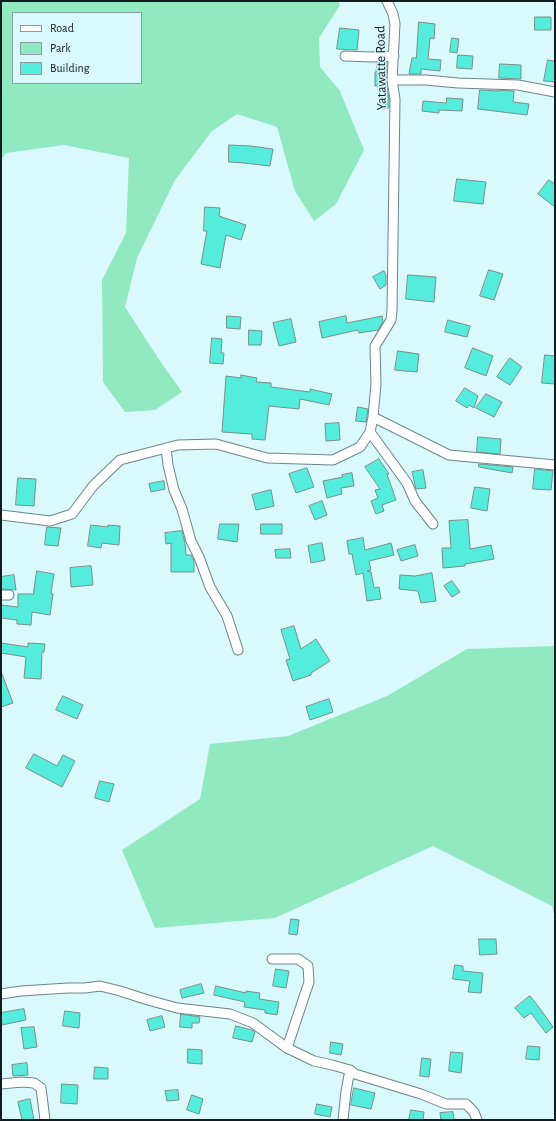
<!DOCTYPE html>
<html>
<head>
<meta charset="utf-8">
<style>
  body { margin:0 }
  #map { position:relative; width:556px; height:1121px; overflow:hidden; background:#daf9fc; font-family:"Alegreya Sans",sans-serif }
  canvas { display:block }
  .frame { position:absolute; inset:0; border:2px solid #121d1f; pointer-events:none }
  .legend { position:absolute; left:12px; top:12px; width:130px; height:72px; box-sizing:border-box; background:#daf9fc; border:1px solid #8aa1a4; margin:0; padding:5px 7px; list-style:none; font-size:12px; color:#121d1f }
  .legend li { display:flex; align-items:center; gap:8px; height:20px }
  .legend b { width:20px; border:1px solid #8aa1a4 }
</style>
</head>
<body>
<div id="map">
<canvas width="556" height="1121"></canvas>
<div class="frame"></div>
<ul class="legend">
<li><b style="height:5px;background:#fff"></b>Road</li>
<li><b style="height:11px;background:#90e9c1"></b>Park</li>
<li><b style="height:11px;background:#54ecda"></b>Building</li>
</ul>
</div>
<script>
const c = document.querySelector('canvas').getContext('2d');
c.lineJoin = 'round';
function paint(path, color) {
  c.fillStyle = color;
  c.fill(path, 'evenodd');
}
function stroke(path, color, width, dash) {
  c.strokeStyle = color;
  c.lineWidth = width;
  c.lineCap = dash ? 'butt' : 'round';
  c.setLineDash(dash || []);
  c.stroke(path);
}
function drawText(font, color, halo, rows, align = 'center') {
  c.font = font + ' "Alegreya Sans",sans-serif';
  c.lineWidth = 3;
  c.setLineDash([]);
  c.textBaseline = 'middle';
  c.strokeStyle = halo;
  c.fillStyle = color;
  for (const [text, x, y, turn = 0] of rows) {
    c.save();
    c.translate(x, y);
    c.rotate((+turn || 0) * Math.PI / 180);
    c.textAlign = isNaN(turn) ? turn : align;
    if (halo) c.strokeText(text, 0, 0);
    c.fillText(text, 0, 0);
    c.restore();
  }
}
const green = new Path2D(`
  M1,1H338L340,5L319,38L320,67L340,91L364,150L336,204L314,221L295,191L277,127L237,114L212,131L175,180L137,258L125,307L158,358L182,392L155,410L125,412L103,382L102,280L126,233L129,158L64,145L6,153L1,160ZM13,13H141V83H13Z
  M555,646V919L552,906L433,846L275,918L155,928L122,850L200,799L210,744L288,736L387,696L467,649Z`);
const building = new Path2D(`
  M535,17H551V30H535Z
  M419,22L435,24L434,39L430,38L428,59L441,60L440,71L421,69V74H409L412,58H416Z
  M340,28L359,30L357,50L337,49Z
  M452,38L459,39L457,53L450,52Z
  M458,55L473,56L472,69L457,68Z
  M548,60L555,61V82L544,81Z
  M387,62L386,80L389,99V108L382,109L378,86H375V72H376L377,63Z
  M500,64L521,65V79L499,78Z
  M480,90L499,91V90L514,91L513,102L529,104L527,115L478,109Z
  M447,98L463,99L462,111L439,110V113L422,111L423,101L446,103Z
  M229,145L251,146L273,149L270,166L244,163L229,162Z
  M457,179L486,182L483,204L454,201Z
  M549,180L555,184V207L538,194Z
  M205,207L220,208L219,216L246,225L241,240L226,235L220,268L201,264L207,231H204Z
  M489,270L503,274L494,300L480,296Z
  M384,271L386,275V285L380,289L373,277Z
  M408,275L436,277L434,302L406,299Z
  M227,316L241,317L240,329L227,328Z
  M346,316L347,323L382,316L383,322L378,330L359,333L358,330L322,338L319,322Z
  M291,319L296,342L279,346L273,323Z
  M448,320L470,326L467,337L445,332Z
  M249,330L262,331L261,345H249Z
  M212,338L222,339L221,353H224L223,364L210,363Z
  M473,348L493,356L486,376L465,368Z
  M398,351L419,354L417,372L395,370Z
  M545,355L555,356V384L542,383Z
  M510,358L522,367L510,385L497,377Z
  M241,375L257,378L256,382L271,383V387L310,392V389L332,394L329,405L300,399L299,409L269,406L265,440L252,439V434L222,432L226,376L241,378Z
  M465,388L478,396L474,408L469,405L467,408L456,401Z
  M486,394L502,402L494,417L476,408Z
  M358,407L368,409L366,422L356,421Z
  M339,423L340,440L326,441L325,424Z
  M478,437L501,439L500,454L477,452Z
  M379,459L389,474H387L396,500L382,505L384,511L376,514L371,501L378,498L375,490L380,489L365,467Z
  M479,464L513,467L512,473L479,467Z
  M307,468L314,487L296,493L289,474Z
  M535,469L553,471L551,490L533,489Z
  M423,470L426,488L416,489L412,472Z
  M352,473L354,486L341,488L342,494L327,498L323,481L343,477L342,475Z
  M18,478L36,479L34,506L16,505Z
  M164,481L165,489L151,492L149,484Z
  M475,487L490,489L487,511L471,508Z
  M271,490L274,506L256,510L252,495Z
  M322,501L327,515L315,520L309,506Z
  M468,520L470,549L491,545L494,559L465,564V566L443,568L442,548H451L449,521Z
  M220,524H239L237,542L218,539Z
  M261,524H282V534H261Z
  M91,525L108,527V525L120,526L119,545L102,543L101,548L88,546Z
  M47,527L61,528L58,546L45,545Z
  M182,531L185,543L186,555H191L194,561V572H171V543L166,544L165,533Z
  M363,538L365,550L391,543L394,555L369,561L371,570L367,571L371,572L374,588L379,587L381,599L367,601L363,573L356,575L352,554H349L347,541Z
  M322,543L325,560L311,563L308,546Z
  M415,545L418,556L401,561L397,550Z
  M290,549L291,558H276L275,550Z
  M91,566L93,585L71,587L70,568Z
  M37,571L54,574L51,593L53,594L50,615L32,612L31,625L17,624V620L1,618V605L18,607V594H33Z
  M432,573L436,601L421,603L418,591L399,589L400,575L415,576Z
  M14,575L16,590L1,589V577Z
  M452,581L460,592L452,597L444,586Z
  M294,626L301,649L316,639L330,661L311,673V675L293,681L286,660L290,659L281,630Z
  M1,643L28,647V643L45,644L44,652H42L41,679L24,678L26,657L1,653Z
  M1,674H2L13,703L1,707Z
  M63,696L83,705L77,719L56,710Z
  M329,699L333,712L310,720L306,707Z
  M34,754L57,766L63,755L75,761L62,787L26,768Z
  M100,781L114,784L109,802L95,798Z
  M291,919L299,920L297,935L289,934Z
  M479,939H496L497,954L480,955Z
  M455,965L463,966V971L483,973L481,993L468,992L470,981L453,979Z
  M276,969L289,971L286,988L273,986Z
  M201,984L204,993L182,998L180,990Z
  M216,986L246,993V991L260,993L259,999L279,1002L277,1015L265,1013V1010L244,1007L245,1002L214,995Z
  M530,996L538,1006L553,1027L546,1033L531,1013L524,1018L515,1008Z
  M24,1009L26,1020L2,1025L1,1013Z
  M65,1011L80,1013L79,1028L63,1026Z
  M181,1014L200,1017L199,1023H192V1028L180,1027Z
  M162,1016L165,1027L150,1031L147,1020Z
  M236,1026L252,1030L255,1032L252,1042L233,1038Z
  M34,1027L37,1047L24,1049L21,1028Z
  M331,1042L343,1044L341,1055L330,1053Z
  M528,1046L540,1047L539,1060L526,1059Z
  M188,1049L202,1050V1064L188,1063Z
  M451,1052L463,1053L461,1073L449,1071Z
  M422,1058L431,1059L429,1077L420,1076Z
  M27,1063L28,1075L13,1076L12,1065Z
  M95,1067L108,1068V1079H94Z
  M62,1084L78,1085L77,1104L61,1103Z
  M354,1088L375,1093L371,1109L351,1105Z
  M178,1090L179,1100L167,1101L165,1091Z
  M192,1095L203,1099L199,1114L187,1110Z
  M30,1099L34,1120H22L18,1102Z
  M317,1104L332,1107L330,1117L315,1114Z
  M411,1110L424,1112L423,1120H409Z
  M453,1112L454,1120H441L440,1113Z`);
const street = new Path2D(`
  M345,56L371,57L394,56
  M392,80H426L458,83L518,85L555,92
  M373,417L449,455L555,465
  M370,432L407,483L415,501L433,524
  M166,448L168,465L174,490L182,509L191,541L199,557L210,587L227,616L238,650
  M1,515L50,521L72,514L93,486L120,460L178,445L216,444L267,458L333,460L360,447L370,432L373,417L376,384L375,346L391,320L392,310L395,99L392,80L395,24L393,14L387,1
  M1,595H9
  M272,959H298L308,966L309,982L287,1048
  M1,994L21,991L68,988H85L100,986L120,991L148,1000L177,1008L230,1014L253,1023L287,1048L314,1061L332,1065L350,1070L355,1074L421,1094L446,1104H466L474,1112L477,1120
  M1,1084L22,1082L34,1083L41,1088L45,1120
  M343,1120L346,1091L350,1070`);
const streetNames = [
  ["Yatawatte Road",381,68,-91]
];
paint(green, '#90e9c1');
paint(building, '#54ecda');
stroke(building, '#75918c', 1);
stroke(street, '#6a8689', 11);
stroke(street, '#fff', 9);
drawText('14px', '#121d1f', '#daf9fc', streetNames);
</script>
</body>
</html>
